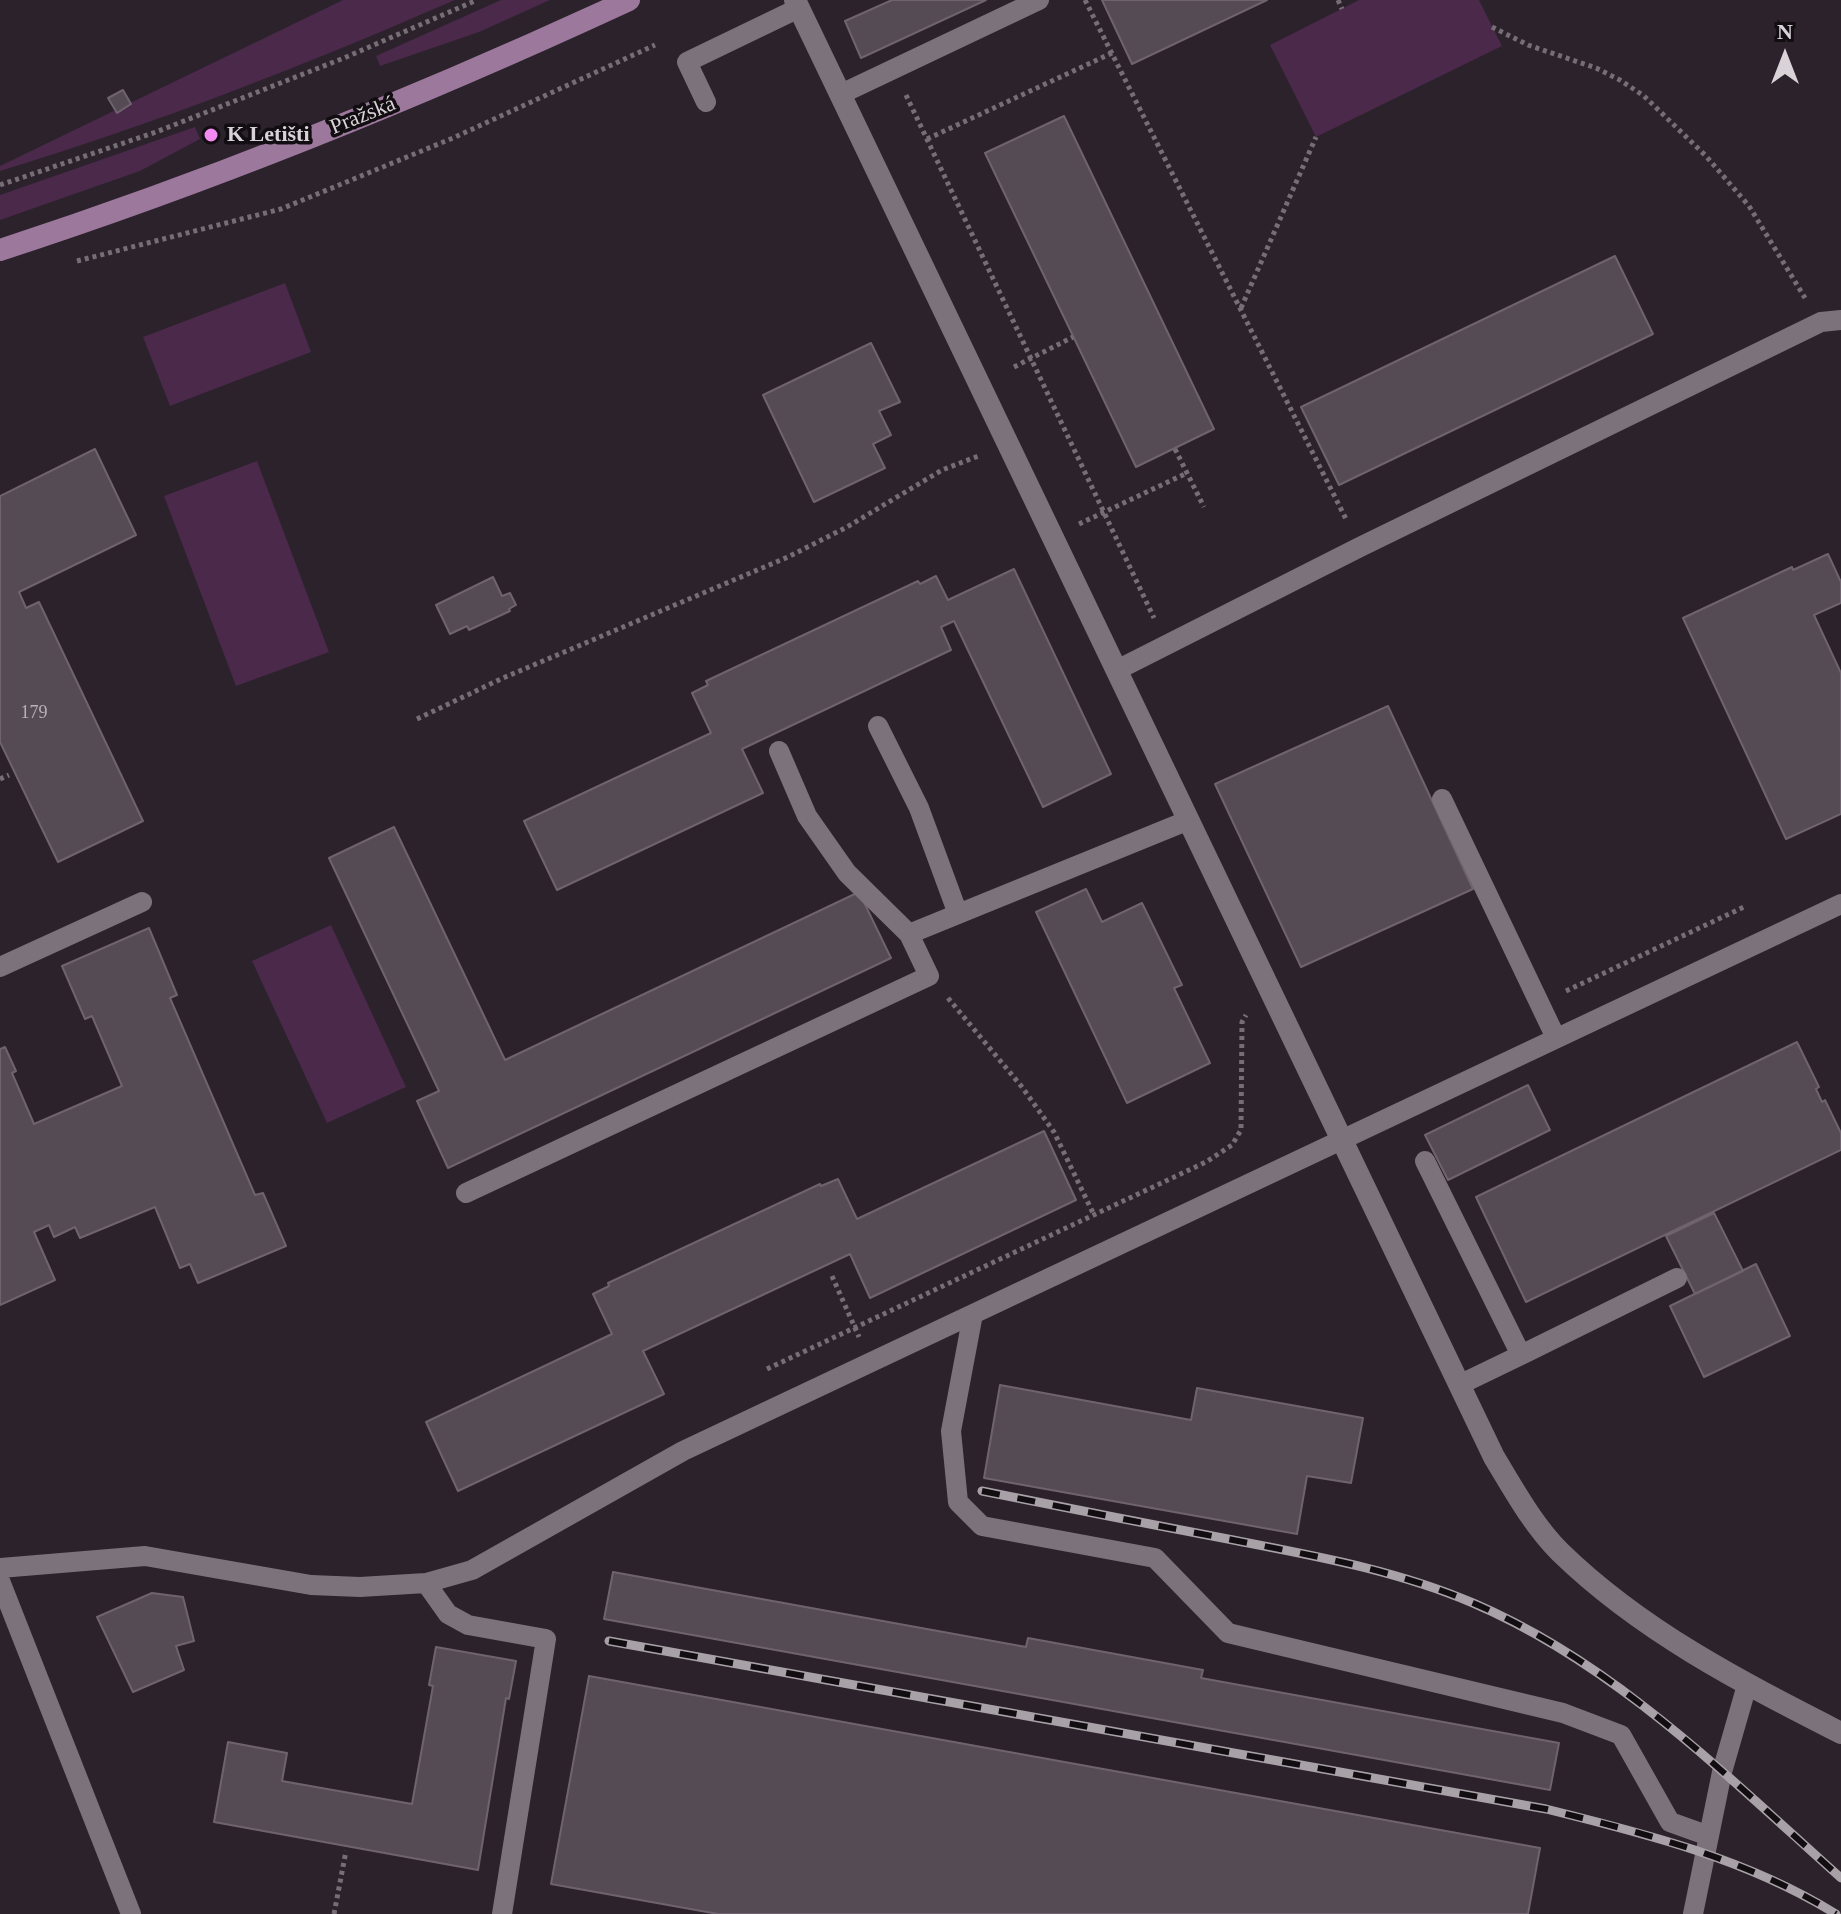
<!DOCTYPE html>
<html>
<head>
<meta charset="utf-8">
<style>
  body { margin:0 }
  #map { position:relative; width:1841px; height:1914px; overflow:hidden; background:#2b222b; font-family:Georgia,serif }
  canvas { display:block }
  .north { position:absolute; left:1745px; top:16px; width:80px; height:80px; -webkit-text-stroke:6px #110d11; paint-order:stroke; rotate:0deg; font-size:22px; font-weight:700; line-height:32px; text-align:center; color:#d9d3d8 }
  .north::after { content:''; display:block; margin:auto; width:28px; height:36px; background:#d9d3d8; clip-path:polygon(50% 0,100% 100%,50% 72%,0 100%) }
</style>
</head>
<body>
<div id="map">
<canvas width="1841" height="1914"></canvas>
<div class="north">N</div>
</div>
<script>
const c = document.querySelector('canvas').getContext('2d');
c.lineJoin = 'round';
function paint(path, color) {
  c.fillStyle = color;
  c.fill(path, 'evenodd');
}
function stroke(path, color, width, dash) {
  c.strokeStyle = color;
  c.lineWidth = width;
  c.lineCap = dash ? 'butt' : 'round';
  c.setLineDash(dash || []);
  c.stroke(path);
}
function drawText(font, color, halo, rows, align = 'center') {
  c.font = font + ' Georgia,serif';
  c.lineWidth = 7;
  c.setLineDash([]);
  c.textBaseline = 'middle';
  c.strokeStyle = halo;
  c.fillStyle = color;
  for (const [text, x, y, turn = 0] of rows) {
    c.save();
    c.translate(x, y);
    c.rotate((+turn || 0) * Math.PI / 180);
    c.textAlign = isNaN(turn) ? turn : align;
    if (halo) c.strokeText(text, 0, 0);
    c.fillText(text, 0, 0);
    c.restore();
  }
}
const green = new Path2D(`
  M343,0H455C306,65 155,124 0,171V166Z
  M501,0H550L479,32L380,66L376,56Z
  M1359,0H1479L1502,46L1316,137L1270,45Z
  M195,127L200,139L140,171L0,220V195Z
  M285,283L311,352L170,406L143,337Z
  M257,461L329,652L236,686L164,496Z
  M331,925L406,1087L327,1123L252,961Z`);
const building = new Path2D(`
  M892,0H986L861,58L845,21Z
  M1102,0H1267L1132,64Z
  M123,90L131,104L117,113L108,98Z
  M1064,116L1214,429L1136,467L985,153Z
  M1615,256L1653,334L1339,485L1301,407Z
  M871,343L900,402L879,411L891,435L873,444L885,468L814,502L763,395Z
  M95,449L136,535L19,592L26,608L39,602L143,821L58,862L0,742V496Z
  M1828,554L1841,582V603L1814,615L1841,673V814L1786,839L1683,618L1792,567L1793,570Z
  M1014,569L1111,774L1043,807L954,621L941,627L951,650L742,749L763,793L557,890L524,821L711,733L692,693L708,685L706,681L918,581L920,584L936,576L948,600Z
  M493,577L502,596L510,593L516,605L509,609L510,611L469,630L467,626L450,634L436,605Z
  M1388,706L1473,889L1301,967L1215,784Z
  M394,827L505,1060L859,892L891,958L448,1168L417,1101L439,1091L329,858Z
  M1086,889L1102,922L1142,903L1182,985L1174,988L1210,1063L1127,1103L1036,912Z
  M149,928L177,995L170,998L255,1195L263,1193L286,1246L198,1283L190,1264L180,1268L155,1207L80,1238L75,1227L54,1237L49,1225L34,1232L55,1280L0,1305V1049L5,1047L16,1071L12,1073L34,1124L122,1086L92,1016L85,1019L62,966Z
  M1797,1042L1819,1087L1816,1089L1822,1102L1825,1100L1841,1133V1150L1526,1302L1476,1197Z
  M1528,1085L1550,1130L1448,1180L1425,1135Z
  M1044,1131L1076,1200L870,1298L850,1254L643,1351L664,1394L458,1491L426,1422L612,1334L593,1294L609,1286L608,1283L820,1184L821,1186L838,1179L857,1219Z
  M1714,1213L1743,1271L1695,1294L1666,1236Z
  M1756,1264L1790,1336L1704,1377L1670,1306Z
  M1000,1385L1191,1420L1197,1388L1363,1418L1351,1483L1307,1476L1297,1534L984,1478Z
  M613,1572L1026,1647L1028,1638L1203,1670L1201,1678L1559,1743L1550,1790L604,1619Z
  M152,1593L183,1597L194,1641L176,1646L184,1670L133,1692L97,1617Z
  M436,1647L516,1661L509,1699L506,1698L478,1870L214,1822L228,1742L287,1753L282,1781L412,1804L433,1686L429,1685Z
  M589,1676L1540,1848L1528,1914H718L551,1884Z`);
const path = new Path2D(`
  M1085,0L1347,521
  M1338,0L1342,9
  M1492,27L1528,45L1596,68L1620,80L1644,96L1706,156L1749,206L1805,298
  M906,95L1154,618
  M927,139L1112,53
  M0,185L156,132L344,58L477,0
  M77,261L281,209L453,138L655,45
  M1241,308L1316,137
  M1014,367L1073,337
  M1175,449L1204,507
  M1079,524L1187,473
  M417,719L503,678L788,557L847,527L942,470L981,455
  M0,779L9,775
  M1566,991L1746,906
  M948,998L1022,1087L1054,1132L1094,1215
  M832,1276L859,1337
  M767,1369L1206,1162L1232,1145L1241,1130L1242,1022L1246,1015
  M334,1914L346,1851`);
const service = new Path2D(`
  M841,94L1039,0
  M706,102L687,62L799,8
  M1117,670L1360,547L1821,322L1841,320
  M878,726L919,808L958,914
  M779,751L807,816L847,873L909,934
  M1442,799L1556,1038
  M0,967L142,902
  M1425,1161L1521,1355L1677,1278
  M466,1193L929,976L909,934L1189,820
  M973,1314L951,1431L958,1502L982,1526L1155,1558L1228,1633L1563,1713L1621,1735L1670,1822L1709,1836
  M1461,1384L1521,1355
  M0,1568L145,1556L311,1585L360,1587L426,1583L472,1570L683,1451L1841,904
  M0,1581L131,1914
  M426,1583L448,1614L468,1625L546,1639L502,1914
  M1693,1914L1722,1772L1747,1685`);
const minor = new Path2D(`
  M795,0L1494,1457C1514,1490 1533,1525 1560,1552C1641,1631 1741,1682 1841,1733`);
const primary = new Path2D(`
  M0,250C215,180 424,95 629,0`);
const rail = new Path2D(`
  M982,1491C1066,1508 1149,1524 1233,1540C1315,1556 1396,1570 1473,1603C1614,1663 1728,1777 1841,1878
  M609,1641L1546,1809C1647,1834 1747,1859 1836,1914`);
const markers = [
  [211,135,8,"#f28af2"]
];
const numberNames = [
  ["179",34,713]
];
const streetNames = [
  ["Pražská",363,116,-22]
];
const poiNames = [
  ["K Letišti",227,135]
];
paint(green, '#4a294a');
paint(building, '#554b55');
stroke(building, '#6e636e', 2);
stroke(path, '#766e75', 5, [4, 4]);
stroke(service, '#7c727c', 20);
stroke(minor, '#7c727c', 22);
stroke(primary, '#9c799c', 22);
stroke(rail, '#a8a1a7', 9);
stroke(rail, '#110d11', 6, [18]);
for (const [x, y, r, color] of markers) {
  const dot = new Path2D();
  dot.arc(x, y, r, 0, 2 * Math.PI);
  c.fillStyle = color;
  c.fill(dot);
  stroke(dot, '#110d11', 3);
}
drawText('18px', '#b8b1b7', null, numberNames);
drawText('22px', '#d9d3d8', '#110d11', streetNames);
drawText('bold 22px', '#d9d3d8', '#110d11', poiNames, 'left');
</script>
</body>
</html>
